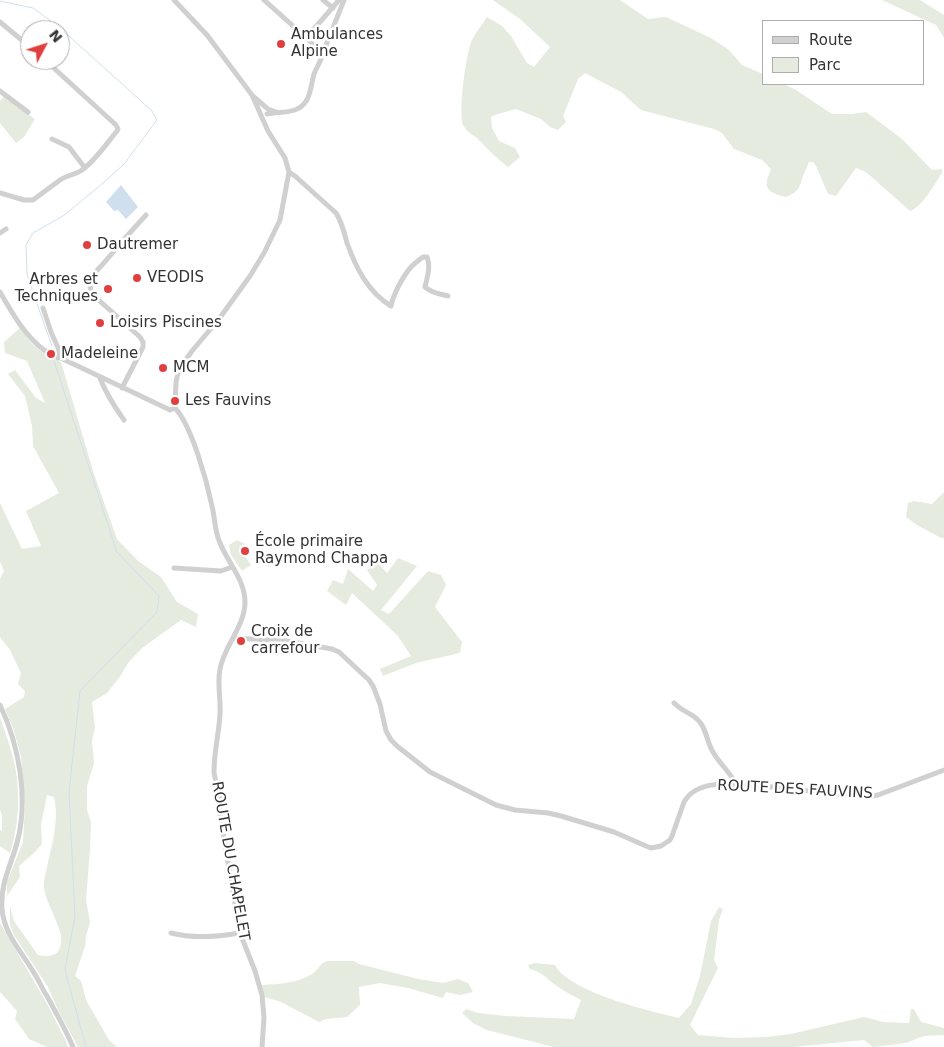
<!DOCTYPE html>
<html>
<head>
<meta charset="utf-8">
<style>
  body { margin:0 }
  #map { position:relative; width:944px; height:1047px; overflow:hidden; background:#fff; font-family:"DejaVu Sans",sans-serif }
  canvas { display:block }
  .legend { position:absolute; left:762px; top:20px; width:162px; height:65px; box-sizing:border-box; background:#fff; border:1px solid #adadad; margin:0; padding:6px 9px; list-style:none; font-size:15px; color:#333 }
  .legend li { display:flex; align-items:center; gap:10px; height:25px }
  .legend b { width:25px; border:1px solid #adadad }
  .north { position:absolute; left:20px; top:20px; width:50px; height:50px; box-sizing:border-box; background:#fff; border:1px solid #adadad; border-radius:50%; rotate:50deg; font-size:14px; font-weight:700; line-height:20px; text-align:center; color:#333 }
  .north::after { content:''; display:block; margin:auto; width:18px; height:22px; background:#df3f3f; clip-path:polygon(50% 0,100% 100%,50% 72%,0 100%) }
</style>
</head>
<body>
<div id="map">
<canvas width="944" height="1047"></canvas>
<ul class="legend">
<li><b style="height:6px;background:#d0d0d0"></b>Route</li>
<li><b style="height:14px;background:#e5ebdf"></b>Parc</li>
</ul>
<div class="north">N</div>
</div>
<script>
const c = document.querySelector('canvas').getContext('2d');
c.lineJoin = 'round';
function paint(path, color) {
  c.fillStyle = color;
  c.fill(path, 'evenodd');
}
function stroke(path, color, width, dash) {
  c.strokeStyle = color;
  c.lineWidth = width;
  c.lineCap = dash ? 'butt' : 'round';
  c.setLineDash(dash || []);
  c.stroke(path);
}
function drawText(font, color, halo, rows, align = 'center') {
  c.font = font + ' "DejaVu Sans",sans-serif';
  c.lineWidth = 5;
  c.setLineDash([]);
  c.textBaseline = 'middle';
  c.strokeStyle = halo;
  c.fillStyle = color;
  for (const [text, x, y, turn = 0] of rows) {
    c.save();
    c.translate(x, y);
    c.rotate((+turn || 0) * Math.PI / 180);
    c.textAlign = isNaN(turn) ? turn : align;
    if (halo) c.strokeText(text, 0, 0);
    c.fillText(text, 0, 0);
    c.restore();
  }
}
const green = new Path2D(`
  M493,0H620L648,19L666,17L711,38L729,50L742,65L763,74V84H784L796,90L832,114H852L866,112L902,139L932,170L942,169V173C934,185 923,206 910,211L866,172L856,168L836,196L828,194L816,166L813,162H809C807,167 804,173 802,179C799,190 797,192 786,197C778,195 764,192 767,181C767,177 770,173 771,169L762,160L734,149L722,133L714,129L641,110L621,92L585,73L578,79L563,116L566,122L558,130L550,127L541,119L516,109L498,114L491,117L492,128L499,141L515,148L520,157L508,167C496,158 487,148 477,138C471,134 466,131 463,125C458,112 466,53 472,40C476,32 482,25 487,17L502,26L511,36L527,63L534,67L550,47L520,19Z
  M882,0H920L944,15V38L936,25Z
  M4,96L35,119L24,137L16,143L0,123V101Z
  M20,328C32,347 42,353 61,362L94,474L117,539L138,561L161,577L177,602L198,614L196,627L181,620L142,648L128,663L119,678L107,693L92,702L95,728L92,740L94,763L87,786V810L91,822L90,849L86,900L90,922L86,936L85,946L75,976L81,981L86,1000L109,1040L117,1047H78L58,1010L48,987L14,935L10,925V906L14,921L38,955C50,957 59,957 61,943C64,930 46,904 44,888C43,880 47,870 48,862C53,843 59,817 54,797L47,795L41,825L42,844L34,853L19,866L20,877L7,896V882L23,842L25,806L21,757L14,731L5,709L24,697L25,691L18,684L21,673L10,650L0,637V579L4,571L0,562V503L22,549L41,546L26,511L59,493L33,446L32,426L25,396L8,374L15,370L36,398L45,403L27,361L5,353L4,342Z
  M944,492V538H941L917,525L906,517L908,503L914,501L932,504Z
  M237,540L245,544L239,547L251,565L242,571L231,555L229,545Z
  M398,558L417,566L381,610L389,614L428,571L441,575L446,585L435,607L462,642L460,653L416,663L383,676L380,669L411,656L398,636L352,593L346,605L327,591L333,580L343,584L348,569L373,591L377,585L367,570L377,562L387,573Z
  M0,717C4,730 9,742 12,754C21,786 20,822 10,853L0,846V830L2,831V816L0,809Z
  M719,907L723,909L719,920L714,960L718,968L690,1025L698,1035L733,1038L767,1037L791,1034L864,1017L883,1022L909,1023L911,1009H914L921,1022L944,1028V1035L924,1036L906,1043L873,1047L864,1040L793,1047H554L487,1030L473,1023L462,1013L466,1009L478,1013L506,1016L574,1019L581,1000C574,996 567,993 560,988C548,981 545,973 530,969L528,965L535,963L555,965C569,992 649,1011 679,1018L691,1004L700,976L711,921Z
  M0,923L46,1002L66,1041L68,1047H47L29,1039L15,1019L17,1011L0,992Z
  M327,961H354L359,964L418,979L443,983L458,979L468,983L473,992L460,995L446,992L443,998L408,988L380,983L359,987L360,1005L347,1017L326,1019L319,1022L281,1002L264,997L262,985C279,984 298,983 312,974C318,970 320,963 327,961Z`);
const water = new Path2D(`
  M121,185L138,207L126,219L118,210L114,211L106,202Z`);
const stream = new Path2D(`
  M0,1L33,8L59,27L152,111L157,120L124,164L102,184L63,216L33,233L26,245L27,274L36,301L52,346
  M54,361L117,552L159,596L157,612L80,691L69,792L75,916L65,970L86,1047`);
const minor = new Path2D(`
  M174,0L207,35L252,95L268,131L285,158L289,172L280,220L264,253L250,276L219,319L192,351L182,365L178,373L176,382L175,408
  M264,0L322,52
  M323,0L333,8
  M0,22L30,47
  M307,37L339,0
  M0,91L28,112
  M254,97L268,109L276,112
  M267,114C276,112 286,113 295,110C311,104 310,88 314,74C316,69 319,64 321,59C322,54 322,52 325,48L344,0
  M52,139L69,147L85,168
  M289,172L295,176L336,213C342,222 344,232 347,243C356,268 368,292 391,306C393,295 403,276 411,267C415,263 419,260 423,257H427C431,266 427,278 425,287C431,293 440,294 448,296
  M0,193L24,200H33L60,180C67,175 75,175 82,170C95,161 107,143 117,131L118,129L116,125L45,60
  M0,233L6,229
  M0,292C12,313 25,336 44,350L168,409L170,410L175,408
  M43,308L51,332L59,350L58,358
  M100,378C106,394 114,406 124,420
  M122,388L143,347V342L140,337L93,295C91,290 88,285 91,280C93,274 99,268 103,264C117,247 131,231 146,215
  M175,408C192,426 207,482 212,506C215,519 215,532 220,543C228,563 245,580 245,602C245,626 224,646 220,669C217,684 221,699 220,714C219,733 214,752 214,771C214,779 219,788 220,797C221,802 220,809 220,815L240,933L255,971L262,995L264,1018L262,1047
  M174,568L221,571L232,567
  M233,638L287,641L332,649L339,652L369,680L373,686L380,704L386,731L391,740L397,746L430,772L496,805L515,810L548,813L561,816L614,832L646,846L651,848L661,846L670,840L672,836L684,802C697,779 731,784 754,785L865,797L878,795L944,770
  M674,703C682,711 690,713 697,719C707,728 706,741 713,752C719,763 730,772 736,784
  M0,705C19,745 29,799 17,843C11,865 0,884 2,909C4,934 22,952 34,973C39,980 42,989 47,996C56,1013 66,1030 73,1047
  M171,933C194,939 217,937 240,933`);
const markers = [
  [281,44,5,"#df3f3f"],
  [87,245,5,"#df3f3f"],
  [137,278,5,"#df3f3f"],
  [108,289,5,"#df3f3f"],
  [100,323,5,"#df3f3f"],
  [51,354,5,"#df3f3f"],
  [163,368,5,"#df3f3f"],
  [175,401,5,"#df3f3f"],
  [245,551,5,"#df3f3f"],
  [241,641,5,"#df3f3f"]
];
const poiNames = [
  ["Ambulances",291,35],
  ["Alpine",291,52],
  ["Dautremer",97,245],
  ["VEODIS",147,278],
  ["Arbres et",98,280,"right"],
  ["Techniques",98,297,"right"],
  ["Loisirs Piscines",110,323],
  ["Madeleine",61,354],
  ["MCM",173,368],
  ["Les Fauvins",185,401],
  ["École primaire",255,542],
  ["Raymond Chappa",255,559],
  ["Croix de",251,632],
  ["carrefour",251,649]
];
const streetNames = [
  ["ROUTE DES FAUVINS",795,790,3],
  ["ROUTE DU CHAPELET",230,861,80]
];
paint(green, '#e5ebdf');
paint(water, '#d0dfed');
stroke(stream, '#d0dfed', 1);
stroke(minor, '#d0d0d0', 5);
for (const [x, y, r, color] of markers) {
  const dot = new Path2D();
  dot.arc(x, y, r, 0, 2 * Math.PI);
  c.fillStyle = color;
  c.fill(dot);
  stroke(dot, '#fff', 2);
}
drawText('15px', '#333', '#fff', poiNames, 'left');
drawText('15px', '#333', '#fff', streetNames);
</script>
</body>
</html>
